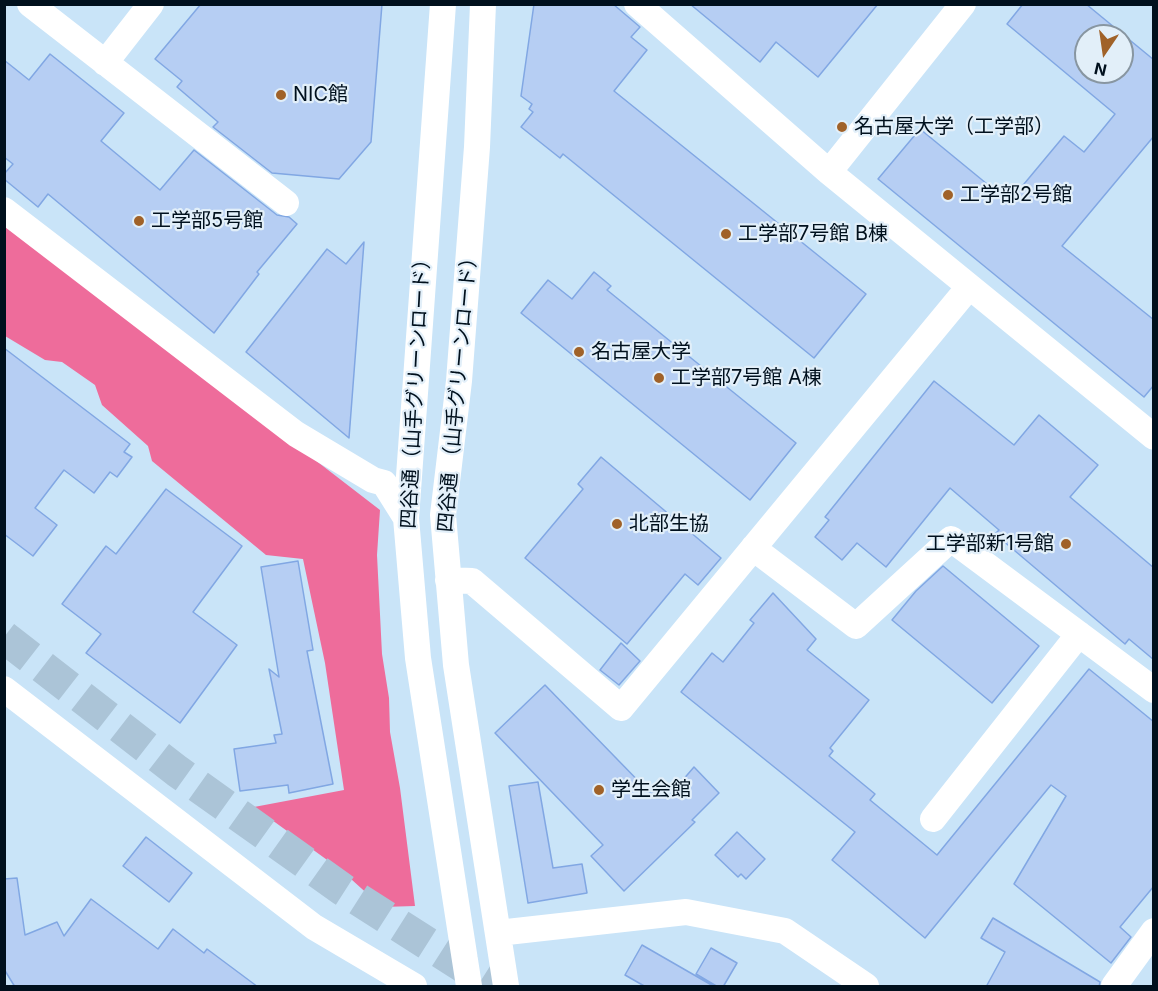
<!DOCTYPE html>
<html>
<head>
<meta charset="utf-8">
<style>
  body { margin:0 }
  #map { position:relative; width:1158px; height:991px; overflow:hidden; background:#c9e4f8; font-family:Inter,sans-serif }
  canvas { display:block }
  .frame { position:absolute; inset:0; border:6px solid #00101d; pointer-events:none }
  .north { position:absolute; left:1074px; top:24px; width:60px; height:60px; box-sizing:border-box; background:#e2eff9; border:2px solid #8896a1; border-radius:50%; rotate:193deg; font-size:16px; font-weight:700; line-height:24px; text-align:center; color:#00101d }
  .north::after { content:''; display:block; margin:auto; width:21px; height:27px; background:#a06229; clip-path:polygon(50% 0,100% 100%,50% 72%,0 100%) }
</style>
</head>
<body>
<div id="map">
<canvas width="1158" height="991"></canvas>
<div class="frame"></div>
<div class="north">N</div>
</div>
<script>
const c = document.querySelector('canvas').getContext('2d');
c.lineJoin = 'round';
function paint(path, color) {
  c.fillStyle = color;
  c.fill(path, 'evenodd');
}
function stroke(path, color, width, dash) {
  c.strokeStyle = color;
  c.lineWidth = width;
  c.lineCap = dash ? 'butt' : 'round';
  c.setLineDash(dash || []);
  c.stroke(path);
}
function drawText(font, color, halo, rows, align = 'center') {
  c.font = font + ' Inter,"Noto Sans JP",sans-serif';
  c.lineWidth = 4.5;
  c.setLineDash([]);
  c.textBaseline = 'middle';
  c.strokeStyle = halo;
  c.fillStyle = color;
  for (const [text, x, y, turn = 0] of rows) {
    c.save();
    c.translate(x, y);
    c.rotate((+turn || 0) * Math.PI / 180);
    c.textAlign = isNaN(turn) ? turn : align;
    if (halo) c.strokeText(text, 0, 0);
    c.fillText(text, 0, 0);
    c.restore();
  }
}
const forest = new Path2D(`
  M5,221L380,510L377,555L382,654L389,698L390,732L400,788L415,906L382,907L341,870L254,807L344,790L325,663L303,559L266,555L152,461L148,446L102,405L95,385L62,362L45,360L5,336Z`);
const building = new Path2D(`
  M201,4H382L371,142L339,179L272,173L213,127L218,122L177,87L182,81L155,59Z
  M534,4H613L640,27L631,37L647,50L614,91L866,294L814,358L563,154L560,158L521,127L533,112L529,109L532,104L521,96Z
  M690,4H878L818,77L776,42L760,62Z
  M1023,4H1086L1154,60V136L1062,246L1154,320V385L1144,397L878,179L920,129L1009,202L1064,136L1084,152L1115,114L1007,24ZM1086,36H1122V72H1086Z
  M50,54L124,113L101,141L160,190L194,150L277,215L289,217L297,224L257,272L259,274L214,333L48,194L38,207L4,179V174L13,164L4,157V60L29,80Z
  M364,242L349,438L246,352L327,249L346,264Z
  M594,272L611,286L607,290L796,443L750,500L521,313L548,280L572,299Z
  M4,348L130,444L124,452L132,457L117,477L110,472L94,493L64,470L35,508L57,525L33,556L4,534Z
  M934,381L1014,445L1039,415L1098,465L1070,497L1154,568V660L1129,639L1125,644L995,534L999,530L950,488L886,567L857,543L842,560L815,537L829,520L825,517Z
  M601,457L721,558L698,585L685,574L627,644L525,558L583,489L578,484Z
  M166,489L242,546L193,612L237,645L180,723L86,653L101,634L62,604L106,546L116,554Z
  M298,561L313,650L307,651L333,784L289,793L288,785L240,791L234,749L276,743L274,735L282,734L269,669L279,677L261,567Z
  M943,566L1039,646L992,703L892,620L916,591Z
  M773,593L816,639L807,650L869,700L830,748L833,751L829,756L875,794L870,800L937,855L1089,669L1154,722V886L1120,927L1131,937L1111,963L1014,884L1066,796L1051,785L925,938L832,860L855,832L681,692L712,653L723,662L754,623L750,620Z
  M621,643L640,661L619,685L600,670Z
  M545,685L651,794L659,786L669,796L694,767L719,793L692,820L695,822L624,891L591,856L603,845L495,733Z
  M538,782L553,868L582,864L587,893L528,903L509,786Z
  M737,832L765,859L746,879L741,874L738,877L715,855Z
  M146,837L192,873L169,902L123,866Z
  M17,878L25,935L57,922L64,936L91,899L158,949L173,929L204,953L207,949L258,987H15L4,969V879Z
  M993,918L1100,982L1099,987H986L1005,952L981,938Z
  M642,945L715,987H646L625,975Z
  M711,948L737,963L723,987H718L696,974Z`);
const highwayTunnel = new Path2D(`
  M4,637L177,771L342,889L494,986`);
const minor = new Path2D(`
  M30,4L286,203
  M443,4L406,518L418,658L469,986
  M483,4L477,147L459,381L443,515L456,665L506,986
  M637,4L829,172L1154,437
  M105,63L151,4
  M829,172L963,4
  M4,210L296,434L373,480L384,483L406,518
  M753,548L856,626L951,539L1154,690
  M448,580L472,581L621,708L969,287
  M4,689L314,927L414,986
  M933,819L1079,634
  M498,933L686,912L785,931L866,986
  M1114,986L1154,931`);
const markers = [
  [281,95,6,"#a06229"],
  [842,127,6,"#a06229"],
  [948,195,6,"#a06229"],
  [139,221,6,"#a06229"],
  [726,234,6,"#a06229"],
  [579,352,6,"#a06229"],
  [659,378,6,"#a06229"],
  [617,524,6,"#a06229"],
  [1066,544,6,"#a06229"],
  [599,790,6,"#a06229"]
];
const poiNames = [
  ["NIC館",293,95],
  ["名古屋大学（工学部）",854,127],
  ["工学部2号館",960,195],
  ["工学部5号館",151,221],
  ["工学部7号館 B棟",738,234],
  ["名古屋大学",591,352],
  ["工学部7号館 A棟",671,378],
  ["北部生協",629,524],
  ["工学部新1号館",1054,544,"right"],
  ["学生会館",611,790]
];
const streetNames = [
  ["四谷通（山手グリーンロード）",416,389,-87],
  ["四谷通 （山手グリーンロード）",458,390,-85]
];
paint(forest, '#ee6c9b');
paint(building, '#b6cef3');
stroke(building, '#81a7e3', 1.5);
stroke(highwayTunnel, '#abc4d7', 33, [33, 16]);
stroke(minor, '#fff', 26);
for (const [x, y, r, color] of markers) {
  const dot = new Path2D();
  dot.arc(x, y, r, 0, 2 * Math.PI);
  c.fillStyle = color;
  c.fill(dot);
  stroke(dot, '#e2eff9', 2);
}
drawText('20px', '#00101d', '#e2eff9', poiNames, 'left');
drawText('20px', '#00101d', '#e2eff9', streetNames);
</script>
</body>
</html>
